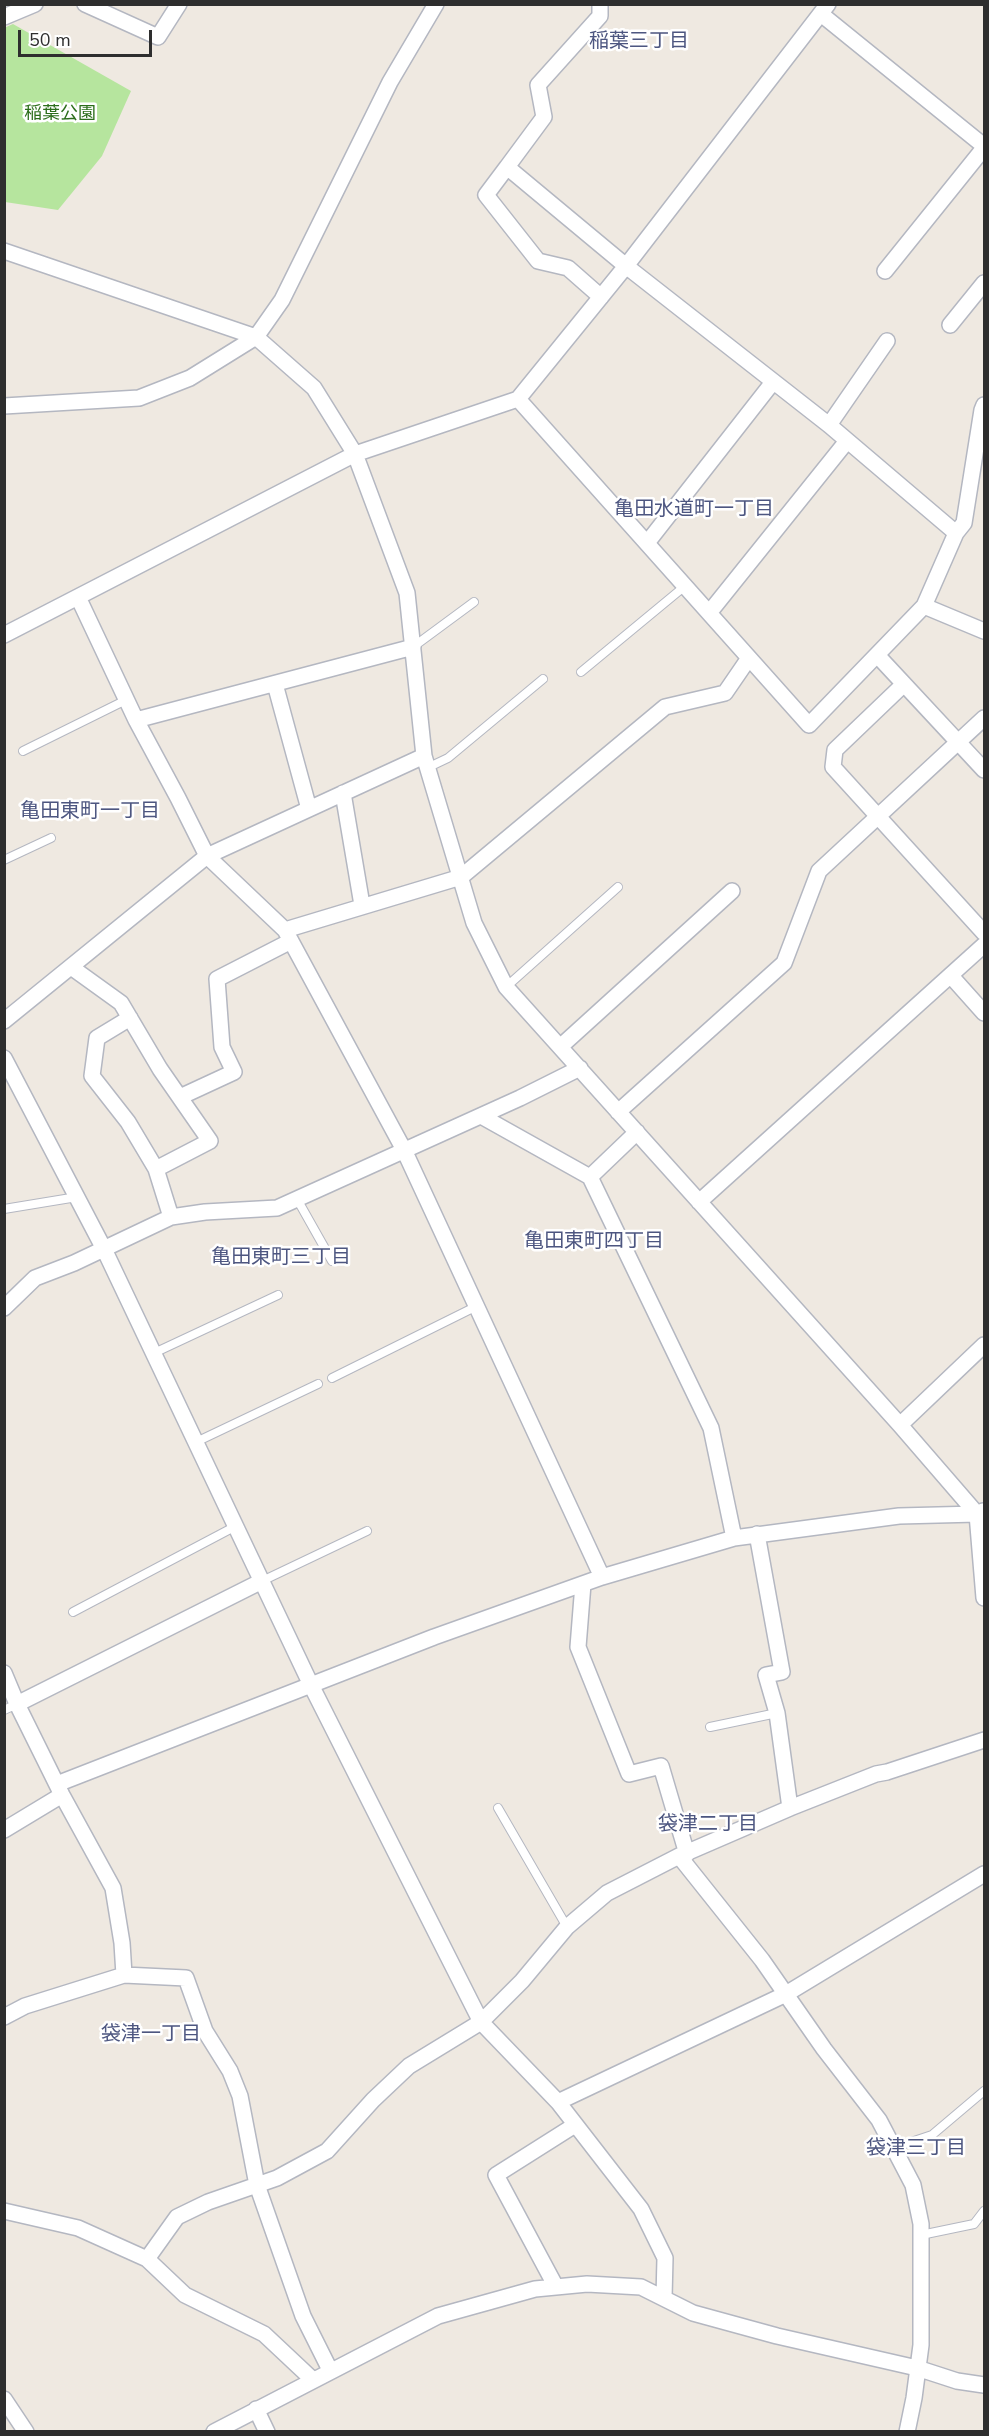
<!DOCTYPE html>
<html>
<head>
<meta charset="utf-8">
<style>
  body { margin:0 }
  #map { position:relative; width:989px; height:2436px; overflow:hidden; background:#efe9e1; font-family:"Nunito Sans",sans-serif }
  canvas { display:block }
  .frame { position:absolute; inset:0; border:6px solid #2e2e2e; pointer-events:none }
  .scale { position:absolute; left:18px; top:30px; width:134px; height:27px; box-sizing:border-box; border:3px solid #2e2e2e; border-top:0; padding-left:8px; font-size:18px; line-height:21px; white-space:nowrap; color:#2e2e2e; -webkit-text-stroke:4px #fff; paint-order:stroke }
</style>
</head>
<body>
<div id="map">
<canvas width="989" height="2436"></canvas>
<div class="frame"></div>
<div class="scale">50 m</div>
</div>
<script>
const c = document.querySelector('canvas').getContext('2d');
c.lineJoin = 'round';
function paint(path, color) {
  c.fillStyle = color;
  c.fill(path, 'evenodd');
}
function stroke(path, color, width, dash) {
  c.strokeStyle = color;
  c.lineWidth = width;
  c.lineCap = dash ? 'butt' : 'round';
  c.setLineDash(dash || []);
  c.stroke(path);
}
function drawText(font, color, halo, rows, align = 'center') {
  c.font = font + ' "Nunito Sans","Noto Sans JP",sans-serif';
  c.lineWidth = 5;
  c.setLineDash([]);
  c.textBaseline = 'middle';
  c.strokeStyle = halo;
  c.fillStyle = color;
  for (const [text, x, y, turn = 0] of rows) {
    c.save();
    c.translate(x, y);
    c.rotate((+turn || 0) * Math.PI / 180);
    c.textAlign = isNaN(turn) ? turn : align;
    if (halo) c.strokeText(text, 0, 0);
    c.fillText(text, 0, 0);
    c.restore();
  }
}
const green = new Path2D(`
  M13,24L131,91L102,156L58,210L5,202L4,28Z`);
const lane = new Path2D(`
  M413,647L474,602
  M581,672L685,586
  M23,751L126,700
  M427,768L448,758L543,679
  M4,860L51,838
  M506,987L618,887
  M297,1199L332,1261
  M4,1209L77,1197
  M154,1353L278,1295
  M332,1378L477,1306
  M196,1442L318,1384
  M262,1581L367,1531
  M73,1612L236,1526
  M4,1710L17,1704
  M710,1727L777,1713
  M498,1808L567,1927
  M893,2148L932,2135L984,2091
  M921,2235L974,2224L984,2211`);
const street = new Path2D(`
  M85,4L158,37L179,4
  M600,4V16L538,85L544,117L507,167L626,266L829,425L956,533
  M821,14L984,146
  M4,17L35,4
  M507,167L486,195L538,261L568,268L601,297
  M4,251L256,337L314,388L355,454L407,593L424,756L474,923L506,987L900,1425L977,1514L984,1598
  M885,271L984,148
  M950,325L984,283
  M518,399L809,725L924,606L956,533L964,523L982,410L984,405
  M4,406L139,398L190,378L256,337L282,300L390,82L436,4
  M829,425L887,341
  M647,543L773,382
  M78,597L136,720L178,798L207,856L285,930L404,1150L602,1577
  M924,606L984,631
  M709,613L847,441
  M4,635L355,454L518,399L626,266L828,4
  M877,655L984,770
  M275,684L309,809
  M904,684L835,750L833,767L984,933
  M136,720L413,647
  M343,793L362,905
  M285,930L461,877L665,707L725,693L749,658
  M71,967L121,1003L160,1069L210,1141L156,1169
  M951,976L984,1013
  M130,1018L97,1038L92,1076L128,1122L156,1169L171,1217
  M4,1021L207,856L424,756
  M560,1047L732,891
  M4,1058L104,1249L311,1685L481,2022L558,2102L641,2209L665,2258L664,2298
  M180,1097L234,1072L222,1047L217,979L291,941
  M618,1112L784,963L819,871L984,718
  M481,1116L590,1177
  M637,1132L590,1177L711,1428L734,1538
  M699,1202L984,945
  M4,1308L35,1278L74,1263L171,1217L205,1212L277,1208L520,1098L580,1068
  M900,1425L984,1345
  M757,1534L782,1672L766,1675L777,1713L790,1808
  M583,1584L578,1647L629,1774L661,1766L687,1854
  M4,1673L17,1704L62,1795L113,1888L122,1943L124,1975L186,1978L205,2031L230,2071L240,2096L257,2185L303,2316L330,2370
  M17,1704L262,1581
  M57,1784L434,1637L602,1577L734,1538L899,1516L977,1514L983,1511
  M4,1830L62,1795
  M679,1856L762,1960L824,2049L879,2120L913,2185L921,2224V2345L914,2398L907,2432
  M4,2017L25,2006L124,1975
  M558,2102L786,1994L984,1874
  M4,2211L78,2228L147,2259L185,2295L264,2334L313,2380
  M147,2259L177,2217L208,2202L277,2178L327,2151L373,2100L409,2066L481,2022L522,1981L567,1927L607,1893L679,1856L790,1808L876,1774L887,1772L984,1740
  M556,2287L496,2175L575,2125
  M4,2399L26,2432
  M256,2409L267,2432
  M214,2432L438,2316L535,2289L587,2284L641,2287L693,2313L777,2336L917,2368L957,2381L984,2385`);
const parkNames = [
  ["稲葉公園",60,115]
];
const neighbourhoodNames = [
  ["稲葉三丁目",639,42],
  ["亀田水道町一丁目",694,510],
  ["亀田東町一丁目",90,812],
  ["亀田東町四丁目",594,1242],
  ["亀田東町三丁目",281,1258],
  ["袋津二丁目",708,1825],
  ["袋津一丁目",151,2035],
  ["袋津三丁目",916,2149]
];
paint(green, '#b6e59e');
stroke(lane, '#b4b7c1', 10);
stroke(street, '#b4b7c1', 18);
stroke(lane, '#fff', 8);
stroke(street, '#fff', 15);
drawText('18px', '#2c6e1b', '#fff', parkNames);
drawText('20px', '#4d5680', '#fff', neighbourhoodNames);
</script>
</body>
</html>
